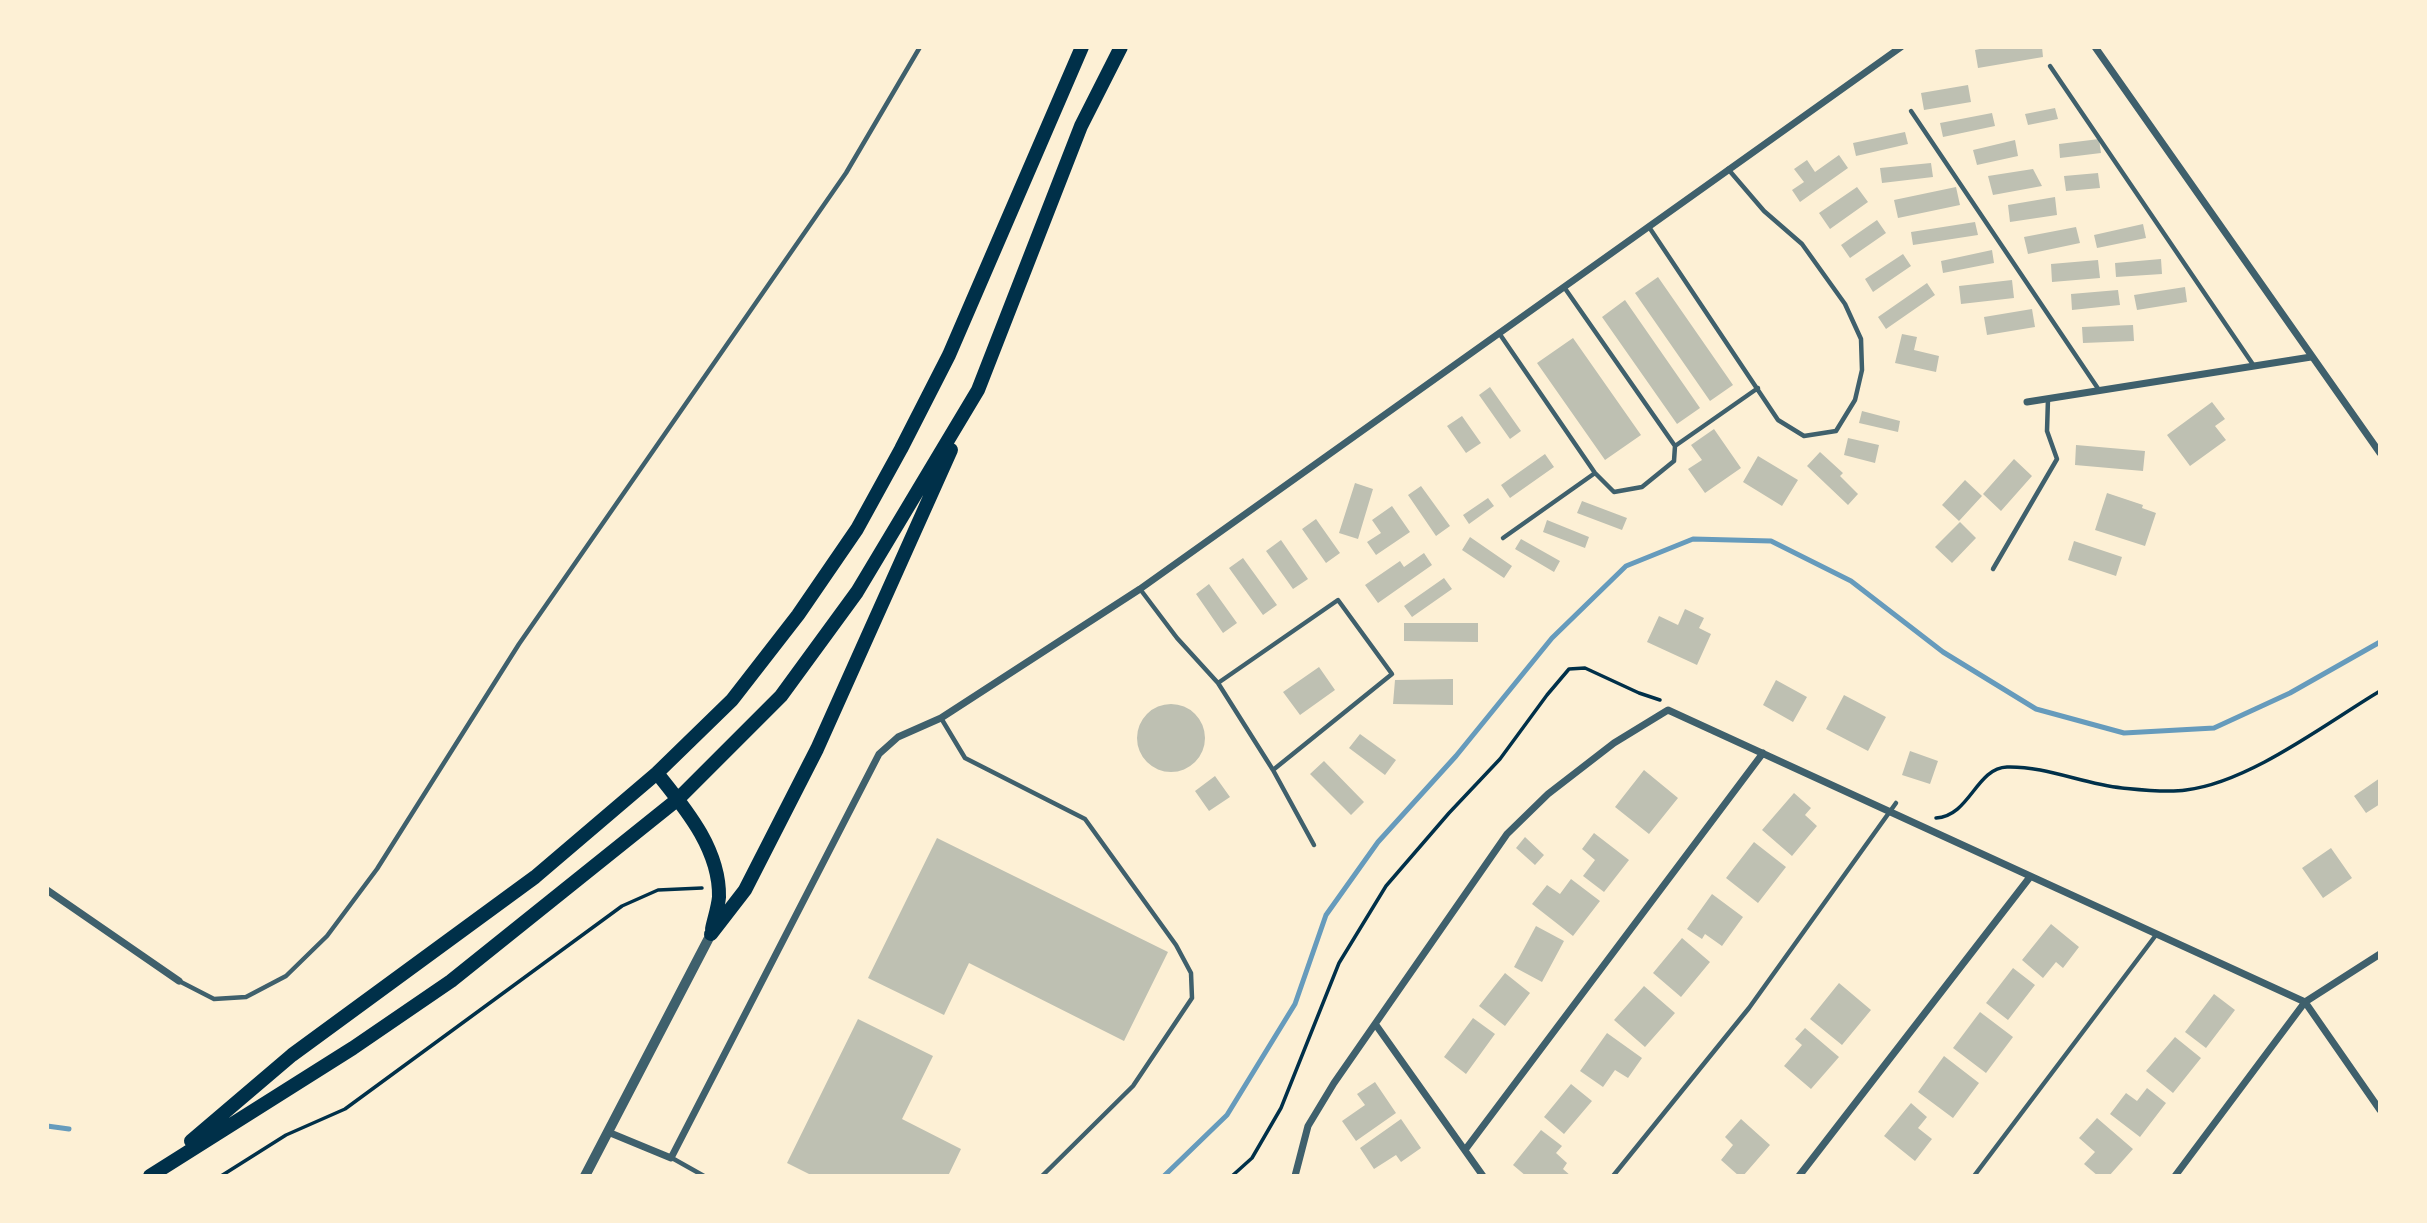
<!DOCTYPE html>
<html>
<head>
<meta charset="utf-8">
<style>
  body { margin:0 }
  #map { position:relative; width:2427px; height:1223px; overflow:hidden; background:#fdf0d5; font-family:"PT Sans Narrow",sans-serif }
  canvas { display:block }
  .frame { position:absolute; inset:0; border:49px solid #fdf0d5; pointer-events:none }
</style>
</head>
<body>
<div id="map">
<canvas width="2427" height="1223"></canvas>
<div class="frame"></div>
</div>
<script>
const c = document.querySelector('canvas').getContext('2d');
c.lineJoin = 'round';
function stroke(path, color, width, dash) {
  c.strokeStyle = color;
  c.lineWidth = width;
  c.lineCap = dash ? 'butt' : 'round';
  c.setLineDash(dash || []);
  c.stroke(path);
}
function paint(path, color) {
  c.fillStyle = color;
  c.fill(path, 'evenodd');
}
const stream = new Path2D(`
  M47,1126L69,1129
  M1164,1176L1227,1115L1295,1004L1326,915L1378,842L1456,756L1552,638L1626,566L1693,539L1771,541L1851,581L1943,652L2036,709L2124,733L2214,728L2290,693L2380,642`);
const building = new Path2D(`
  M1989,47H2042L2043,57L1978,68L1975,50Z
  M1968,85L1971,102L1924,110L1921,93Z
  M2055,108L2058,119L2028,125L2025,114Z
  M1992,113L1995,126L1943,137L1940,123Z
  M1905,132L1908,144L1856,156L1853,143Z
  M2099,139L2101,153L2060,158L2059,144Z
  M2015,140L2018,156L1977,165L1973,150Z
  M1839,155L1848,168L1800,202L1792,190L1804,182L1794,169L1807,160L1815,172Z
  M1931,163L1933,177L1882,183L1880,168Z
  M2033,169L2042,186L1993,195L1988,176Z
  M2098,173L2100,188L2066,191L2064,176Z
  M1857,187L1868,202L1830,229L1819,213Z
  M1956,187L1960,205L1898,218L1894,200Z
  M2055,197L2057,215L2010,222L2008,205Z
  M1877,220L1886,233L1850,258L1841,245Z
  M1975,222L1978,235L1913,245L1911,232Z
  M2143,224L2146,238L2097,248L2094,235Z
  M2076,227L2080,243L2028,254L2024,237Z
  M1992,250L1994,263L1943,273L1941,261Z
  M1903,254L1911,266L1873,292L1865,279Z
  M2161,259L2162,274L2116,277L2115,263Z
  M2098,260L2100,278L2052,282L2051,264Z
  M1658,277L1733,385L1710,401L1635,293Z
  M2012,280L2014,298L1961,304L1959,286Z
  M1927,283L1935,295L1886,329L1878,317Z
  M2185,287L2187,302L2137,310L2134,295Z
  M2118,290L2120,305L2072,310L2071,294Z
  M1625,300L1700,408L1677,424L1602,317Z
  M2032,309L2035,327L1987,335L1984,317Z
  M2133,325L2134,341L2083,343L2082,327Z
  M1902,334L1917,337L1914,350L1939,356L1936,372L1895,363Z
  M1573,338L1641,435L1605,460L1537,363Z
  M1490,387L1521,431L1510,439L1479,395Z
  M2212,402L2225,419L2215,426L2226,440L2190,466L2167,435Z
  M1862,411L1900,421L1898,432L1859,423Z
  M1462,416L1481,443L1466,453L1447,426Z
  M1714,429L1741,468L1705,493L1688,469L1702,460L1691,445Z
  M1848,438L1879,445L1875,463L1844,455Z
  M2076,445L2145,451L2143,471L2075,465Z
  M1820,452L1843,473L1840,476L1858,494L1848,505L1807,466Z
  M1545,454L1554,467L1510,498L1501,485Z
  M1758,456L1798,480L1782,506L1743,482Z
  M2014,459L2032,476L2001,511L1983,494Z
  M1965,480L1982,496L1959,521L1942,505Z
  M1355,483L1373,489L1358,539L1339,533Z
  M1421,486L1450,526L1436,536L1408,495Z
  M2107,493L2143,505L2142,508L2156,513L2145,546L2095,530Z
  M1488,498L1494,506L1469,524L1463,515Z
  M1582,501L1627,518L1622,530L1577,513Z
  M1392,506L1410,532L1376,555L1367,542L1381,533L1372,520Z
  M1316,519L1340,553L1326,563L1302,529Z
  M1547,520L1589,537L1585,548L1543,532Z
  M1960,522L1976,538L1952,563L1935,547Z
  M1470,537L1512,566L1504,578L1462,550Z
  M1521,539L1560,561L1554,572L1515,549Z
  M1281,540L1308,579L1293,589L1266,551Z
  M2074,541L2122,557L2116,576L2068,560Z
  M1424,553L1432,565L1378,603L1365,585L1400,561L1404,567Z
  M1243,558L1277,605L1263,615L1229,568Z
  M1444,578L1452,589L1412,617L1404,606Z
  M1209,584L1237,623L1223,633L1196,594Z
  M1685,609L1704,618L1699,628L1711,634L1697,665L1647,642L1659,616L1678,625Z
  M1404,623H1478V642L1404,641Z
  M1319,667L1335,690L1300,715L1283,692Z
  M1453,679V705L1393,704L1395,680Z
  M1776,680L1807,697L1793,722L1763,705Z
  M1844,695L1886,717L1868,751L1826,729Z
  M1137 738a34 34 0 1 1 68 0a34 34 0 1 1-68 0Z
  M1360,734L1396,760L1385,775L1349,748Z
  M1910,751L1938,761L1930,784L1902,775Z
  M1324,761L1364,802L1351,815L1310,774Z
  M1644,770L1678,798L1649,834L1615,807Z
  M1215,776L1230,797L1209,811L1195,791Z
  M2380,778V804L2366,813L2354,796Z
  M1794,793L1811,808L1805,815L1817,826L1792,856L1762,830Z
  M1594,833L1629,860L1604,892L1583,876L1595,860L1582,849Z
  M1525,837L1544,855L1535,865L1516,848Z
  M937,838L1168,952L1124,1041L969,963L944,1015L868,978Z
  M1754,842L1786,867L1758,903L1726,878Z
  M2331,848L2352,878L2323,898L2302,868Z
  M1571,879L1600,901L1573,936L1532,904L1547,885L1560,894Z
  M1712,894L1743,917L1722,946L1705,934L1702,939L1687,929Z
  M2051,924L2079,947L2063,968L2056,962L2043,978L2022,960Z
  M1536,926L1564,941L1542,982L1514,967Z
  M1682,938L1710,962L1681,997L1653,973Z
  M2013,968L2035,985L2008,1020L1986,1003Z
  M1505,973L1530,993L1505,1026L1479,1006Z
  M1839,983L1871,1010L1842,1045L1810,1019Z
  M1644,986L1675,1013L1645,1047L1614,1020Z
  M2214,994L2235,1010L2206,1048L2185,1032Z
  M1980,1012L2013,1037L1986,1073L1953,1048Z
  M1473,1018L1495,1034L1466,1074L1444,1057Z
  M858,1019L933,1056L902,1119L961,1149L948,1176H813L787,1163Z
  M1805,1028L1839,1057L1811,1089L1784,1066L1802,1045L1795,1039Z
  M1607,1033L1642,1058L1628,1078L1615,1070L1603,1087L1580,1071Z
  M2175,1037L2201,1058L2173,1093L2146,1071Z
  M1944,1056L1979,1083L1953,1118L1918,1092Z
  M1375,1082L1396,1113L1356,1141L1342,1121L1365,1105L1357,1094Z
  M1571,1084L1592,1101L1564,1134L1544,1117Z
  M2147,1088L2166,1103L2140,1137L2110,1114L2126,1093L2137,1101Z
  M1911,1103L1927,1117L1918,1128L1932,1139L1915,1161L1884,1136Z
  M2097,1118L2133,1149L2109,1176H2098L2084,1164L2095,1152L2079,1138Z
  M1401,1119L1421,1148L1401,1162L1396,1155L1374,1169L1360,1148Z
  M1741,1119L1770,1145L1743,1176H1739L1721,1160L1733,1145L1725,1137Z
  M1541,1130L1562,1146L1556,1153L1567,1163L1563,1169L1571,1176H1526L1513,1165Z`);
const path = new Path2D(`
  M1936,818C1970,816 1976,768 2007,767C2046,766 2083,784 2122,788C2142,790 2167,793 2186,790C2250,782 2325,724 2380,691
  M221,1176L286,1135L345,1109L622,906L658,890L702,888
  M1232,1176L1252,1158L1281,1108L1339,963L1386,886L1449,813L1500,759L1547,695L1569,669L1585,668L1639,693L1660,700`);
const service = new Path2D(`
  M2050,66L2254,366
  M1911,111L2099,390
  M1649,227L1778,420L1804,436L1836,431L1855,400L1862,370L1861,339L1845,304L1802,244L1764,211L1728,169
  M1564,287L1675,446
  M1499,333L1595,473L1614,492L1642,487L1674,461L1675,446L1758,388
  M1503,538L1595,473
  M1993,569L2057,459L2047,431L2048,399
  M1140,589L1177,638L1218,683L1273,770L1314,845
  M1218,683L1338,600L1392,674L1273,770
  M941,718L965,758L1085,819L1176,945L1191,973L1192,998L1133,1086L1042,1176
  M179,981L214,999L246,997L286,976L327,936L377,869L519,644L846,173L920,47
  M672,1158L704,1176
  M1613,1176L1749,1008L1896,803
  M1974,1176L2156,935`);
const minor = new Path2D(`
  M2095,47L2380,453
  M2027,402L2311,357
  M47,890L179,981
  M1376,1025L1483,1176
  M608,1132L671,1158L879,754L898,737L941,718L1140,589L1901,47
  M1465,1150L1763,753
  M1295,1176L1308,1126L1334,1083L1507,834L1548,794L1614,743L1668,710L2305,1002L2380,1110
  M1799,1176L2030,877
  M2175,1176L2305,1002L2380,954`);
const tertiary = new Path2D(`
  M585,1176L711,934`);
const primary = new Path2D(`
  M657,773C685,808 720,849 719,897C718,908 714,919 712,929
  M711,934L745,890L817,749L951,450
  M191,1141L292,1055L535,877L657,773L732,700L798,615L857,529L901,449L949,355L1082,47
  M150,1176L353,1048L451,981L678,799L781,696L857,592L978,390L1081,126L1121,47`);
stroke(stream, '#669bbc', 5);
paint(building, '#bec0b2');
stroke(path, '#003049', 3.5);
stroke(service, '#3f606c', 4.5);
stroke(minor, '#3f606c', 7);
stroke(tertiary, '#3f606c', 10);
stroke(primary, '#003049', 14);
</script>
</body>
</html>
